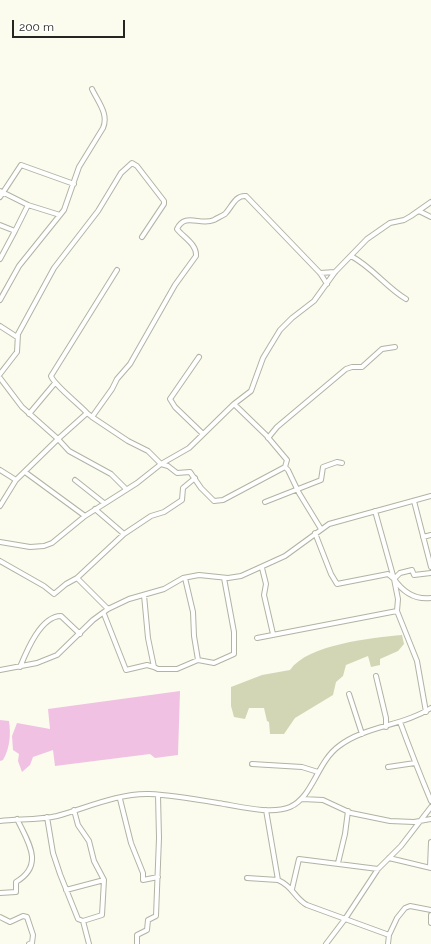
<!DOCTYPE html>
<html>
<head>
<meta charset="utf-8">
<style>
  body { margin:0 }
  #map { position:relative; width:431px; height:944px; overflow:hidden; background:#fbfced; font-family:Raleway,sans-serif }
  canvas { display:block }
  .scale { position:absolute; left:12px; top:20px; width:113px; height:18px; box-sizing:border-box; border:2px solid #252621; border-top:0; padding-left:5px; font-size:12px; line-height:14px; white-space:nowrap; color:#252621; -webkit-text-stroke:3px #fff; paint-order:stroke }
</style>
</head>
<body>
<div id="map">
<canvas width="431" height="944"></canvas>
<div class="scale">200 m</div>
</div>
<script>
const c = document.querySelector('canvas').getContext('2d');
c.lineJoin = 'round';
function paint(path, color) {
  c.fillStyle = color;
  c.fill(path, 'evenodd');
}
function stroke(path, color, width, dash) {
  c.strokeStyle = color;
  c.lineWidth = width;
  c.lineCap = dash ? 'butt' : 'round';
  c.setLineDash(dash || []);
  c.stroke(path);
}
const green = new Path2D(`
  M402,635L404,644L398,651L380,659V665L371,667L368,656L346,665L343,676L336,682L333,695L295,718L284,734H270L269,722L267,721L264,708H249L245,719L234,717L231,706V687L262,675L290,670C308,644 372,638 402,635Z`);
const water = new Path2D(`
  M180,691L178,755L155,758L150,754L55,766L53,750L33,757L30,765L22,772L18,761L19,754L13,750L12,736L17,723L50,729L48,709Z
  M0,720L9,721C11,734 10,748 3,760L0,761Z`);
const street = new Path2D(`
  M0,191L28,205L60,215
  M0,197L21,165L74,184
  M419,211L431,217
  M0,225L15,231L28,205
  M351,256C372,267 386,287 406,299
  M0,259L15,231
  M320,273L335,272
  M0,300L19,266L64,210L79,167L103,128C109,114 98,102 92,89
  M0,326L17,337
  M199,357L170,399L175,407L203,434
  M0,374L17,352L18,334L54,268L98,211L121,173L132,163L137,166L164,201V204L142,237
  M0,378L22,407L58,439L16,480L0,506
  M234,404L266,435L287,460L285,467L288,470L299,493L321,529
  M87,413C79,404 54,385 51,376L117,270
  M29,414L55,383
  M92,417L128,441L148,451L161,464L168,466L177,473L190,472L201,488L214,501L223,500L285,467
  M268,438L277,427L346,369L352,367H362L382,349L395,347
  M0,470L16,480
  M25,472L85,516
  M75,480L104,503
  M126,489L111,474L69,451L58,439L87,413L92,417L112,389L117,379L130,364L175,285L196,256C197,244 183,237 177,229C185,212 200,226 214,220C217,218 222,216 225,214C232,207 235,195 246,196L320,273L327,284
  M414,501L431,567
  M265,502L321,480L323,467L337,462L342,463
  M95,509L124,534L151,516L164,512L182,500L183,488L195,478
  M315,533L331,574L337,584L383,575L388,574L394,579L375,511
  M423,537L431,535
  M0,542L30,547L44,546L52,543L85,516L137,483L161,464L189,448L234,404L251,391L263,358L280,330L292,318L314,301L335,272L367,239L390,223L404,220L411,216L431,202
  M0,561L44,586L54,594L66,584L77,578L124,534
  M262,568L266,584L264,595L273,634
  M77,578L108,609
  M185,578L193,612L194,636L198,660
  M394,579L400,573L412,570L414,575L431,573
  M144,595L148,638L154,667L158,669H177L198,660L214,663L234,654V632L224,578
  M104,614L126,670L147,665L154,667
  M257,638L397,611
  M20,667C27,650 41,616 61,616L80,634
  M0,670L37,663L57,655L93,620L108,609L129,599L164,589L183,578L199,575L228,578L241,576L285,556L329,524L431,496
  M376,676L386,718V727
  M349,694L362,734
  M426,712L417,661L397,611L398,599L394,579C403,592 415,600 431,598
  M400,722C410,749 420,775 431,801
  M252,764L302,767L318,772
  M388,767L415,763
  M120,799L131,843L143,873V880L158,877
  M302,799L323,800L351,813L390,821L414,822L431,819
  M266,810L278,880C294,887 294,898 307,905L389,935
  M47,817L53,853L60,874L78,919L83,921L102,915L104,880L94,861L89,841L78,825L74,810
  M0,821C19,819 39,820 57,816C86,808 119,793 149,794C172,795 195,799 218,803C238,806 271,815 290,807C313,797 317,762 339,746C365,726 403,726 431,708
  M389,858L431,868
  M338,863L345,834L348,811
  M430,867L431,842
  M247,878L278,880
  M292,889L299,859L378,869
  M66,890L104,880
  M0,893L16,892V882C45,865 28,842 17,819
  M431,915V923
  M0,917L10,922L23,916L27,917L33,935L32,943L29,944
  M83,921L89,944
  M137,944V935L147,930L148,920L156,916L159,838L158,795
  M326,944L345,919L378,869L401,846L431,807
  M388,944L389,935L397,918L405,908L410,906L431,910`);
paint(green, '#d3d6b4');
paint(water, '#f0c1e3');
stroke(street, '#b1b3a4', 6);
stroke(street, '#fff', 4);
</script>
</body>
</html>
